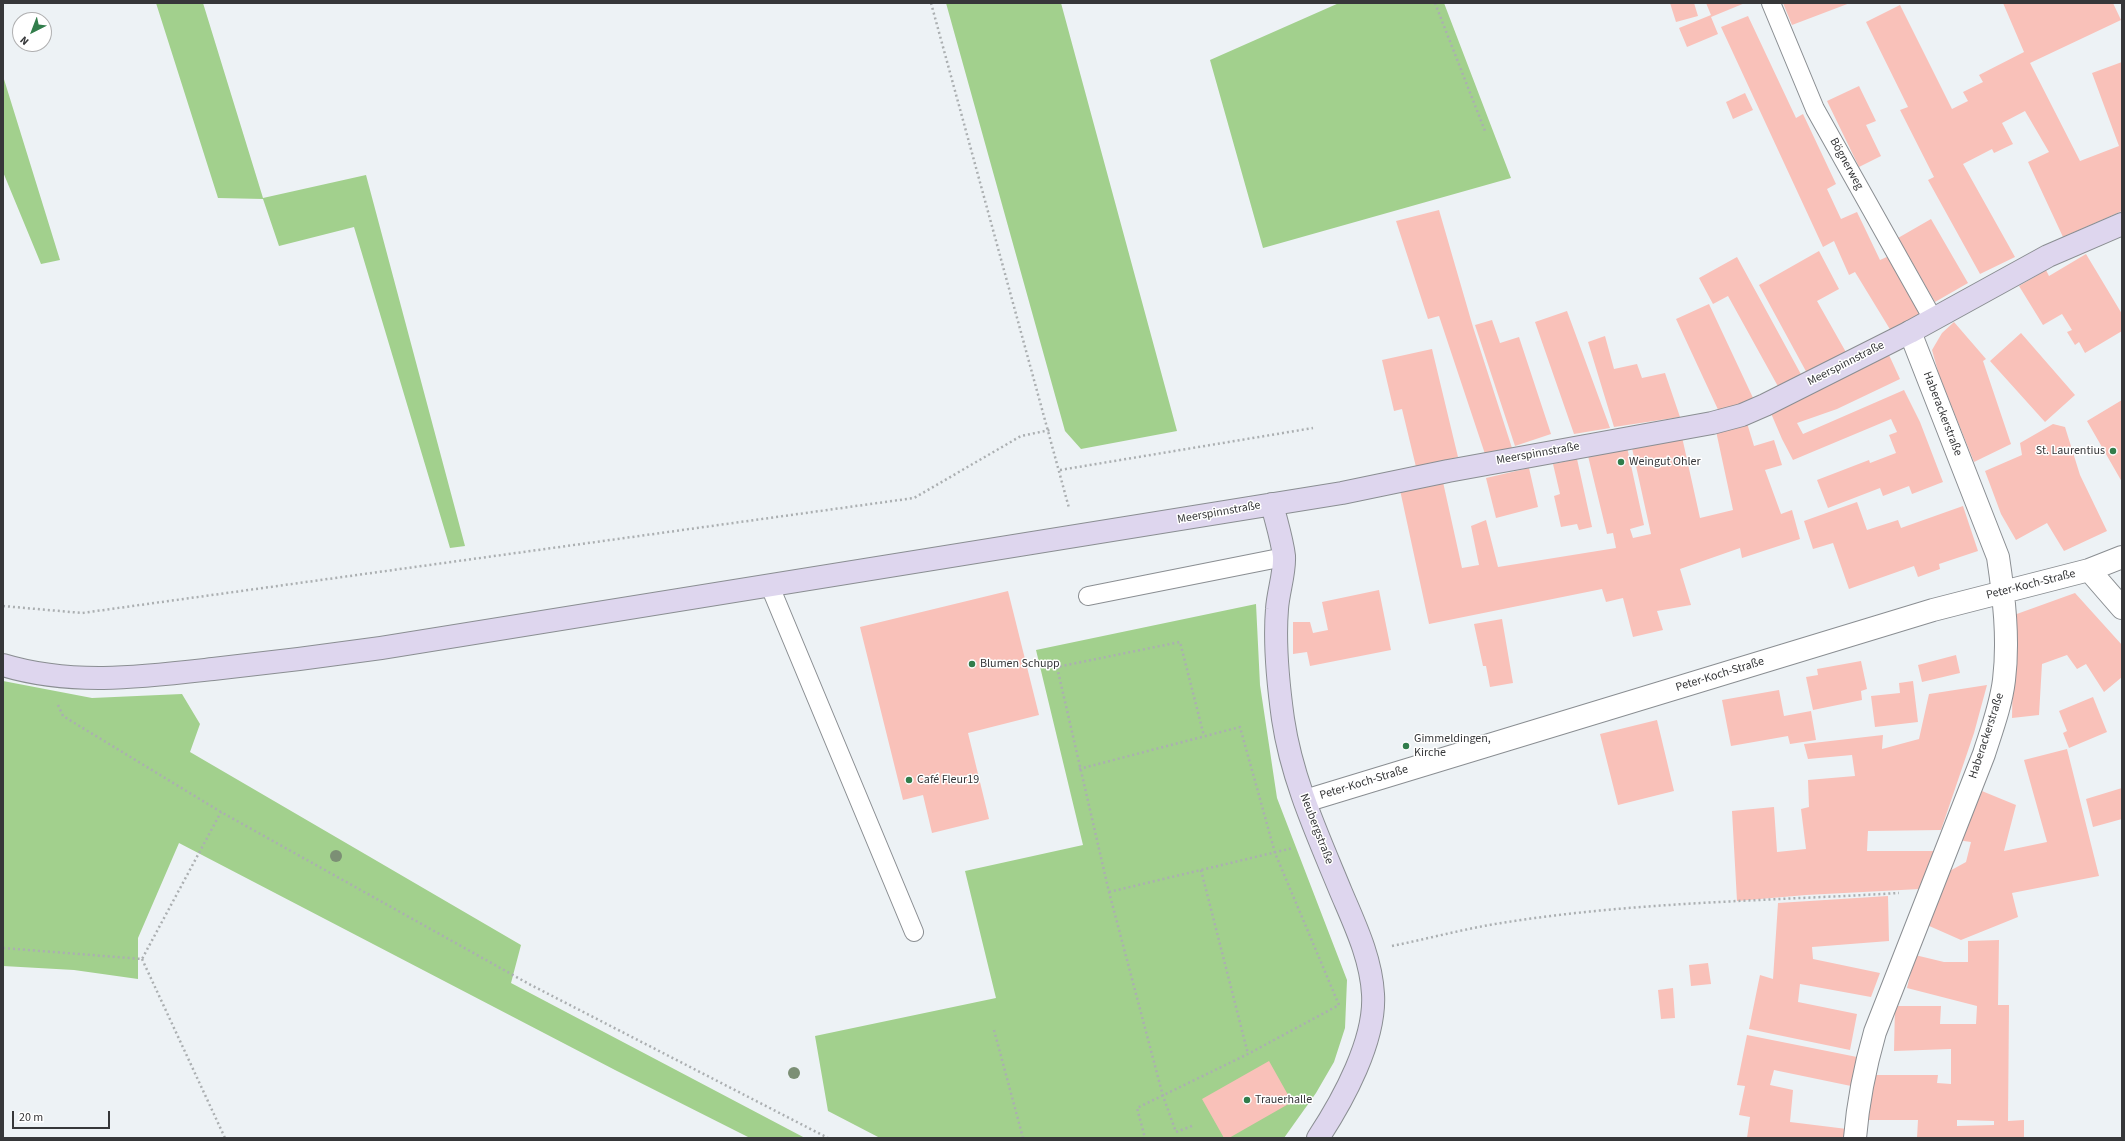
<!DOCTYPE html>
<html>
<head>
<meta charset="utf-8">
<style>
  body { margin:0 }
  #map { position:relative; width:2125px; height:1141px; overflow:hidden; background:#edf2f5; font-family:"Source Sans 3",sans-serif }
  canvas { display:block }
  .frame { position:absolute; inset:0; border:4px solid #363739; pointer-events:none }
  .north { position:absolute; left:12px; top:12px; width:40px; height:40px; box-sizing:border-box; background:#fff; border:1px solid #afafb0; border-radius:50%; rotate:222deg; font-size:11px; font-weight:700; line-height:16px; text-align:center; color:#363739 }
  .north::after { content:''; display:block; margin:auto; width:14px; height:18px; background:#317d4b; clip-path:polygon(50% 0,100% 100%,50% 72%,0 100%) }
  .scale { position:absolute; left:12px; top:1111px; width:98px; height:18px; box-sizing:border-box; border:2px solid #363739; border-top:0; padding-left:5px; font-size:12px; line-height:14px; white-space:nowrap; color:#363739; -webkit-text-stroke:3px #fff; paint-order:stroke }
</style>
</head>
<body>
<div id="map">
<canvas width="2125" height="1141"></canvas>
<div class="frame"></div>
<div class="north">N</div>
<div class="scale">20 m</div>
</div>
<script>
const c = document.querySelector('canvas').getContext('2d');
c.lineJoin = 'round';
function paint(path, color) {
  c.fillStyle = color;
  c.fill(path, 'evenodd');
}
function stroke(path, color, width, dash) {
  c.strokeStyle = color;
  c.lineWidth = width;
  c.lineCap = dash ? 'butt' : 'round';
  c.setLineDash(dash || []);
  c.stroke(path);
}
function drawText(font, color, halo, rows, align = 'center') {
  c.font = font + ' "Source Sans 3",sans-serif';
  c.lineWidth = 3;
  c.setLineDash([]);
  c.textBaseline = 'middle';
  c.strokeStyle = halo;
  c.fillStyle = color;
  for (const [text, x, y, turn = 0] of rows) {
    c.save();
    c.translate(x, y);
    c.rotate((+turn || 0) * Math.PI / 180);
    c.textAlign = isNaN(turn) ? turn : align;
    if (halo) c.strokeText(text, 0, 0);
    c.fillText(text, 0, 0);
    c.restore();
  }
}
const green = new Path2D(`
  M156,3H203L263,198L366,175L465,546L450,548L354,227L279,246L263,199L218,198Z
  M946,3H1061L1177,431L1081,449L1065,431Z
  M1339,3H1444L1511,178L1263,248L1210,60Z
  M3,76L60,260L41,264L3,172Z
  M1256,604L1260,685L1277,798L1347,980L1345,1028L1334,1062L1316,1093L1284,1138H880L828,1111L815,1036L996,998L965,871L1083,845L1036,650Z
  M3,681L92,698L182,694L200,724L190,752L521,945L511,983L805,1138H750L615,1070L179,843L138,938V979L74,970L3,966Z`);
const building = new Path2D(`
  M1670,3H1694L1698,16L1676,22Z
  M1706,3H1745L1711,17L1718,34L1687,47L1679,28L1711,15Z
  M1783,3H1850L1792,25Z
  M2003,3H2113L2121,20L2030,63L2080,161L2119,146L2092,73L2122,62V211L2063,237L2028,162L2049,152L2025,111L2002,123L2013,144L1994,153L1992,149L1963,164L2015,257L1980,274L1928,180L1934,177L1900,110L1908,107L1866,22L1900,5L1952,109L1968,101L1963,92L1983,82L1979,75L2024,52Z
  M1748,16L1796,118L1803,114L1836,184L1827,189L1841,219L1857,212L1880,260L1889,256L1923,313L1891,331L1855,272L1849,275L1834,241L1823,247L1721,27Z
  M1859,86L1876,121L1866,125L1881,156L1859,167L1827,101Z
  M1745,93L1753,110L1733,119L1726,102Z
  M1439,210L1473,327L1512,448L1485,454L1439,316L1428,319L1396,221Z
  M1931,219L1968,283L1935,302L1898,238Z
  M1819,251L1839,289L1817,301L1847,354L1808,375L1759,285Z
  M2086,254L2122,314V331L2085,353L2079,342L2075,345L2067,332L2072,330L2062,314L2043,325L2019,286L2046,270L2049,276Z
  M1737,257L1803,378L1780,390L1728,296L1713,304L1699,278Z
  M1709,304L1754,400L1721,416L1676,319Z
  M1567,311L1610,428L1574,434L1535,322Z
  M1492,320L1500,343L1519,337L1551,434L1515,446L1475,325Z
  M1954,322L1986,359L1983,361L2011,444L1974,462L1939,375L1932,350L1942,333Z
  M2021,333L2075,395L2045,422L1990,361Z
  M1605,336L1614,369L1637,364L1642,378L1665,373L1680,417L1614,427L1588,342Z
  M1432,349L1458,457L1416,467L1402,409L1394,411L1382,360Z
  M1889,355L1900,379L1837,409L1797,423L1803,434L1904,390L1920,422L1943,482L1912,494L1909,486L1883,496L1880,488L1828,508L1817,480L1869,460L1870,463L1896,453L1889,435L1897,432L1891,419L1793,460L1782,439L1770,411Z
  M2122,400V482L2087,421Z
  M1747,423L1754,446L1774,440L1782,465L1765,470L1781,514L1792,510L1800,539L1742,558L1740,548L1680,569L1691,605L1657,611L1663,630L1633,637L1623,598L1606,602L1602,589L1429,624L1400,490L1443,482L1462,568L1479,565L1471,526L1486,520L1498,567L1616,548L1613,533L1607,534L1588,456L1627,447L1644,525L1630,529L1633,538L1651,534L1632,448L1682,437L1700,518L1733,510L1716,431Z
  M2053,424L2065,427L2080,475L2107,531L2064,551L2047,523L2016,540L2001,514L1985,471L2022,455L2020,443Z
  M1577,459L1592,527L1579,530L1577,524L1561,527L1554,496L1560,494L1553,464Z
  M1529,468L1538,507L1496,518L1486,478Z
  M1857,502L1867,530L1898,520L1901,528L1963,506L1978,551L1939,564L1940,569L1918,577L1914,566L1849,589L1833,543L1813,549L1804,521Z
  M1379,590L1391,650L1310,666L1307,652L1293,654V622H1310L1313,633L1328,630L1322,602Z
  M1008,591L1039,715L968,733L989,819L932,833L923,795L903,800L860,627Z
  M2075,593L2122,645V677L2104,692L2086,664L2077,669L2067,655L2042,664L2039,715L2012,718L2014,615Z
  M1502,619L1513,683L1490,687L1486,666H1483L1474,624Z
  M1956,655L1960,673L1922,682L1918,665Z
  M1861,661L1867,689L1861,691L1862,700L1813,710L1806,677L1818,675L1817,669Z
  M1913,681L1918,722L1875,727L1871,696L1900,693L1899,683Z
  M1987,685L1974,733L1941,830L1868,831L1867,851H1938L1920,889L1806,895L1737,901L1732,811L1774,807L1777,852L1806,849L1801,809L1809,807L1808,780L1855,776L1852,755L1808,759L1804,744L1883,735L1882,749L1919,739L1929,694Z
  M1779,690L1784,716L1811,711L1816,740L1790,744L1788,736L1731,746L1722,700Z
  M2093,697L2107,732L2069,748L2063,733L2067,731L2059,711Z
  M1657,720L1674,791L1618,805L1600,734Z
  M2067,749L2099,876L2012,893L2018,917L1961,940L1927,925L1946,873L1966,862L1971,842L1957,840L1977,789L2016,805L2004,851L2047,842L2024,760Z
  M2122,788V819L2093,827L2086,799Z
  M1888,896L1889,941L1812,947L1813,959L1880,973L1871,997L1800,984L1798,1002L1857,1014L1850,1050L1749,1029L1760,975L1773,979L1778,903Z
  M1999,940L1998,1005H2009L2008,1121L2024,1120V1138H1917L1918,1120H1867L1871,1075H1938L1937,1083L1951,1084V1049L1894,1051L1895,1006H1941L1940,1024H1976L1977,1006L1907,988L1915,955L1944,962H1968V941ZM1957,1120L1994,1121V1125L1957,1126Z
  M1708,963L1711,984L1691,986L1689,965Z
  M1673,988L1675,1018L1661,1019L1658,990Z
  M1747,1035L1857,1057L1851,1086L1774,1070L1770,1085L1793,1090L1790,1122L1847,1129L1845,1138H1747L1750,1117L1739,1115L1745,1086L1737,1085Z
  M1269,1061L1292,1102L1229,1138H1224L1202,1099Z`);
const path = new Path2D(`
  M931,3L1069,508
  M1435,3L1485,131
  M1060,470L1313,428
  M3,606L82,613L914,498L1021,436L1050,430
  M58,705L63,716L221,812L529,984L828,1138
  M1079,769L1240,727L1275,853L1339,1005L1248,1054L1137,1108L1145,1138
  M1201,870L1248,1054
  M1109,892L1293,848
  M1392,946C1426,939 1460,930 1495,924C1628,902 1765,901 1899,893
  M3,948L142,959L221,812
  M142,959L225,1138
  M994,1030L1023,1138
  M1192,1126L1176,1132L1163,1096L1109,892L1057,667L1180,642L1204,736`);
const lane = new Path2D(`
  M1771,3L1815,109L1933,319
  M769,584L914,932
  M1088,596L1284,557`);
const street = new Path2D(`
  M2089,570L2122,608
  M1305,801L1933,610L2089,570L2122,557
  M1855,1138C1858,1101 1865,1067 1875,1032L1984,754C1992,729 2001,705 2004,680C2009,639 2004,597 1998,557L1910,332`);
const secondary = new Path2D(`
  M1272,504C1276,521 1282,539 1284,556C1285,573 1278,592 1277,609C1274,645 1278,683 1283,719C1292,780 1318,836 1341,892C1355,925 1371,958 1373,994C1376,1040 1343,1100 1318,1138
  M3,665C72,686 142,677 213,669C269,663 325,656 381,648L1342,493L1448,471L1712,423L1742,415L1765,405L1910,332L2048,256L2122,224`);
const trees = [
  [336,856],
  [794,1073]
];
const markers = [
  [2113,451,4,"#317d4b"],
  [1621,462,4,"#317d4b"],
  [972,664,4,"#317d4b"],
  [1406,746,4,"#317d4b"],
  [909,780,4,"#317d4b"],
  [1247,1100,4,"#317d4b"]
];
const streetNames = [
  ["Bögnerweg",1846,164,61],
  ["Meerspinnstraße",1846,364,-27],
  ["Haberackerstraße",1942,414,69],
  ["Meerspinnstraße",1538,454,-10],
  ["Meerspinnstraße",1219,513,-10],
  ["Peter-Koch-Straße",2031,585,-14],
  ["Peter-Koch-Straße",1720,675,-17],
  ["Haberackerstraße",1987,736,-72],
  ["Peter-Koch-Straße",1364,783,-17],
  ["Neubergstraße",1316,829,69]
];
const poiNames = [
  ["St. Laurentius",2105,451,"right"],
  ["Weingut Ohler",1629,462],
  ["Blumen Schupp",980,664],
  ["Gimmeldingen,",1414,739],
  ["Kirche",1414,753],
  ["Café Fleur19",917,780],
  ["Trauerhalle",1255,1100]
];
paint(green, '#a2d08d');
paint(building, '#f9c1b9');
stroke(lane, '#8a8e92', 20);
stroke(street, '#8a8e92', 24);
stroke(secondary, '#8a8e92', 24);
stroke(path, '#abafb1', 2.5, [2, 3]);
stroke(lane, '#fff', 18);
stroke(street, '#fff', 22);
stroke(secondary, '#ded6ee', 22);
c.fillStyle = '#7c8f75';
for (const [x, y] of trees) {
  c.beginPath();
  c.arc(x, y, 6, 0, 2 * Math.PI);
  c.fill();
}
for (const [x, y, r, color] of markers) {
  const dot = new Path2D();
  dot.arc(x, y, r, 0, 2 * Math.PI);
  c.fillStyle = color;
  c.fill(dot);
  stroke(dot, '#fff', 1.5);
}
drawText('12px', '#363739', '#fff', streetNames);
drawText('12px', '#363739', '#fff', poiNames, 'left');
</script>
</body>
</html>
